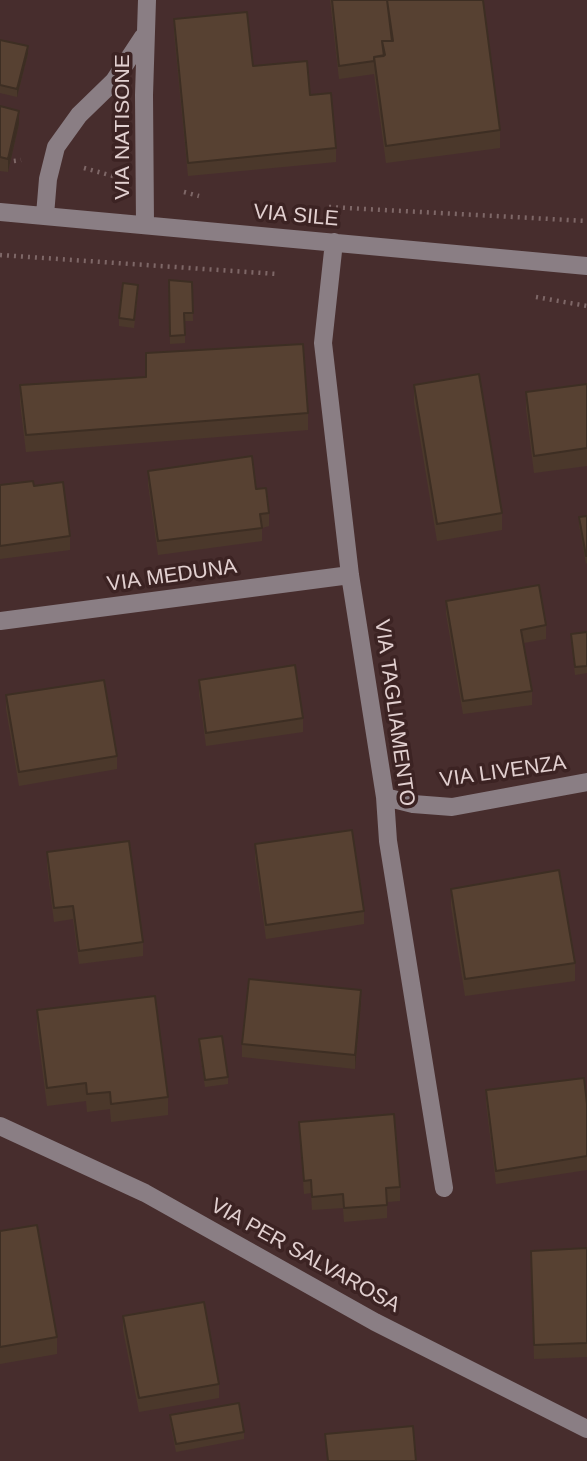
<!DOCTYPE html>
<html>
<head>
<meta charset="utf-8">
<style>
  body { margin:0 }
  canvas { display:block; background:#472d2d }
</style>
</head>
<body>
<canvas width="587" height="1461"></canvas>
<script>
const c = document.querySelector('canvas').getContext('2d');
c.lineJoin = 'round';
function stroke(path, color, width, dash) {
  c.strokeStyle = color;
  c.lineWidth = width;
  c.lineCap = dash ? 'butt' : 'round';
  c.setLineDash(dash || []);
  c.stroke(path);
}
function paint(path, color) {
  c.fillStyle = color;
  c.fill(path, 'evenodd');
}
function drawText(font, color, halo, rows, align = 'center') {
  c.font = font + ' Arial,sans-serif';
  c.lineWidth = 7;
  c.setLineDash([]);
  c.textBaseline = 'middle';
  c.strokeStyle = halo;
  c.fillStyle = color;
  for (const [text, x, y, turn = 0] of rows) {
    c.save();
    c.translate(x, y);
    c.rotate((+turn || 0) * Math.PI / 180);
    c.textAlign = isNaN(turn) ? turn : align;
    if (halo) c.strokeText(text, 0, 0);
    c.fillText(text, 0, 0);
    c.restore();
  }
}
const path = new Path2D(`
  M0,163L21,160
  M84,168L113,176
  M184,192L199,196
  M329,207L587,221
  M0,255L277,274
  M536,297L587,306`);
const minor = new Path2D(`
  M0,212L587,266
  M45,215L48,179L56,147L79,115L114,81L143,37
  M145,224L144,95L147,0
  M334,242L323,343L350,575L385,797L388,841L444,1188
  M0,621L350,575
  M385,797L413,804L452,807L587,782
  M0,1126L145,1193L375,1322L587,1429`);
const wall = new Path2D(`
  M330,0H483L500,130V148L386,163L374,74L339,79Z
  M174,19L253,66L310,95L336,148V162L188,176L174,33Z
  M0,40L28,54L17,97L0,93Z
  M0,106L19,124L8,172L0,171Z
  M169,280L192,282L193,321H185V343L170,344Z
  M138,293L134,328L119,326V318Z
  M587,384V466L534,473L526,409V392Z
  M20,385L308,413V430L26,452L20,403Z
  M414,385L502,513V530L437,541L414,402Z
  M148,471L256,489L269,513V526L262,528V541L158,555L148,484Z
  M0,485L34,486L70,536V550L0,559Z
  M587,516V563L586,564L579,525V517Z
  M446,601L546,625V639L524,643L532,691V705L463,714L446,614Z
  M587,632V673L575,675L571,634Z
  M199,680L303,718V732L206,746L199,693Z
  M6,695L117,756V769L19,786L6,709Z
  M255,844L364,911V924L266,939L255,858Z
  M47,852L143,942V956L79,964L73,919L54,922L47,866Z
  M451,889L575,963V981L465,996L451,906Z
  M361,1003L355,1069L242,1057V1044Z
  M37,1010L168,1097V1115L111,1122L110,1109L87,1112L86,1101L47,1106L37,1028Z
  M199,1039L228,1077V1084L205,1087L199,1047Z
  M486,1090L587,1104V1170L496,1184L486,1103Z
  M299,1122L400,1187V1201L387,1202V1218L344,1222L343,1208L312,1210L311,1193L304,1194Z
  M0,1231L57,1337V1354L0,1364Z
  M587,1248V1357L534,1359L531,1251Z
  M123,1316L219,1384V1398L139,1412L123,1330Z
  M170,1415L244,1432V1439L176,1452L170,1422Z`);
const shadedWall = new Path2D(`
  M28,46V54L17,97V89Z
  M19,111V124L8,172V159Z
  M361,990V1003L355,1069V1055Z`);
const building = new Path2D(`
  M332,0H387L392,41H382L384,56L374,57V61L339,66Z
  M387,0H483L500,130L386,146L374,57L385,55L382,41H393Z
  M247,12L253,66L307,61L310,95L331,93L336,148L188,163L174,19Z
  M0,40L28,46L17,89L0,85Z
  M0,106L19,111L8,159L0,157Z
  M169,280L192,282L193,313H184L185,335L170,336Z
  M123,283L138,285L134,320L119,318Z
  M303,344L308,413L26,435L20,385L146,377V353Z
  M479,374L502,513L437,524L414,385Z
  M587,384V448L534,456L526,392Z
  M252,456L256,489L266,488L269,513L260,514L262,528L158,541L148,471Z
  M33,481L34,486L63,482L70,536L0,546V485Z
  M587,516V556H586L579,517Z
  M539,585L546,625L521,630L532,691L463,701L446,601Z
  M587,632V666L575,667L571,634Z
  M295,665L303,718L206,733L199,680Z
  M104,680L117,756L19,772L6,695Z
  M352,830L364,911L266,925L255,844Z
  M129,841L143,942L79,951L73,906L54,908L47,852Z
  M559,870L575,963L465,979L451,889Z
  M249,979L361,990L355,1055L242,1044Z
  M155,996L168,1097L111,1104L110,1092L87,1094L86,1083L47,1088L37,1010Z
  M222,1036L228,1077L205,1080L199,1039Z
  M584,1078L587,1104V1156L496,1171L486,1090Z
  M394,1114L400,1187L386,1188L387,1205L344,1208L343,1194L312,1197L311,1180L304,1181L299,1122Z
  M37,1225L57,1337L0,1347V1231Z
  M587,1248V1343L534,1345L531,1251Z
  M204,1302L219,1384L139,1398L123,1316Z
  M239,1403L244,1432L176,1444L170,1415Z
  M413,1426L416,1461H328L325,1434Z`);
const streetNames = [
  ["VIA NATISONE",123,127,-90],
  ["VIA SILE",296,216,5],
  ["VIA MEDUNA",172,576,-8],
  ["VIA TAGLIAMENTO",394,713,82],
  ["VIA LIVENZA",503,772,-8],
  ["VIA PER SALVAROSA",305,1256,29]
];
stroke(path, '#7e6767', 4.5, [2, 5]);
stroke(minor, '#8a7e84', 18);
paint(wall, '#4b382b');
paint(shadedWall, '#3d2e23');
paint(building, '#574132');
stroke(building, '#3d2e23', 2);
drawText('21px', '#e2d0d0', '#3c2323', streetNames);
</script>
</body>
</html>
